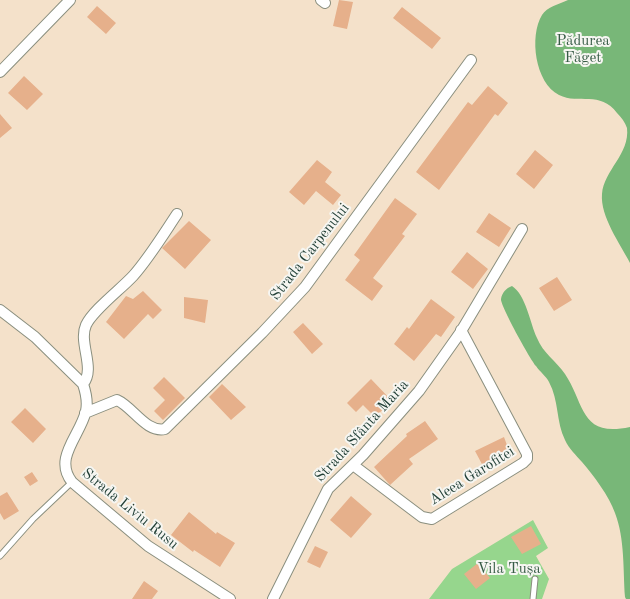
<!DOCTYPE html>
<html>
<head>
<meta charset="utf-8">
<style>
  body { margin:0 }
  canvas { display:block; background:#f4e1ca }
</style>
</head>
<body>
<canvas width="630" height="599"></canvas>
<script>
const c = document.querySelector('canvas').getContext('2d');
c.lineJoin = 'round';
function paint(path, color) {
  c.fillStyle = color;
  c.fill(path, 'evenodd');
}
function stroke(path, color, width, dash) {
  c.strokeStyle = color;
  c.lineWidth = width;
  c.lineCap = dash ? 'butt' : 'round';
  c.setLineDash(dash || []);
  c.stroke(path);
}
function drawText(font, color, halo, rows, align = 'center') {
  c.font = font + ' "Old Standard TT",serif';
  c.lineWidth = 4;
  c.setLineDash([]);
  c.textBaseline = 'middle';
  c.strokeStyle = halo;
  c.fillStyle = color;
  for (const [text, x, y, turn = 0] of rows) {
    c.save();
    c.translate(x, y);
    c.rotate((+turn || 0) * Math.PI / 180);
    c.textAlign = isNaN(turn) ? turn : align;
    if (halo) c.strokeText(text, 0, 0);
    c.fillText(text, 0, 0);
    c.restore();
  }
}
const green = new Path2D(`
  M533,520L548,548L536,556L549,579L542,599H429L452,569Z`);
const forest = new Path2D(`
  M568,0H630V263C620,244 600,216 602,194C604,170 630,154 627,128C625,122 621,117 617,113C600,90 579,105 559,95C535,83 529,36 542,15C547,7 559,4 568,0Z
  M512,286C526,295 530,323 537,338C543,353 556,361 565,374C585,404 580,438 630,427V599H626L625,597C623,570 625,539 615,513C609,496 594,476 582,462C576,455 569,449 565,440C556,422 559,400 549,382C546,376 540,372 536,366C530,359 500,305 501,299C502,293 506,288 512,286Z`);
const building = new Path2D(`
  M339,0L353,2L347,29L333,26Z
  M97,6L116,23L106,34L87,17Z
  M402,7L441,38L432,49L393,18Z
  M24,76L43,94L27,110L8,93Z
  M488,86L508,103L498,116L495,114L439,190L416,172L468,102L472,105Z
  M0,114L12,128L0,138Z
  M535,150L553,165L534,189L516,174Z
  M317,160L332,172L325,182L341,195L333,205L316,191L304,205L289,192Z
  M395,198L417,214L402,234L405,236L373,278L383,286L372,301L345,280L360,260L354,255Z
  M489,213L511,228L499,247L476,232Z
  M189,221L211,240L185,269L162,248Z
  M467,252L488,269L473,289L451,272Z
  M557,277L572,300L554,311L539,288Z
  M143,291L162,310L153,319L148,314L124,339L106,322L126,296L133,299Z
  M184,297L208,300L205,323L184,318Z
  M431,299L455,317L441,337L436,334L414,361L394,344L407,327L409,329Z
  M303,323L323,344L312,354L293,332Z
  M164,377L185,398L163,420L154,411L165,400L153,388Z
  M371,379L392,401L375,417L363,405L356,412L347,403Z
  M222,384L246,407L231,420L209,397Z
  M25,408L46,429L33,443L11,422Z
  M425,421L438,439L409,459L413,464L390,485L374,467L407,436L406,434Z
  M504,437L511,456L484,468L475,451Z
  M32,472L38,481L30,486L24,477Z
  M7,492L19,511L4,520L0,513V496Z
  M351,496L372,514L351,538L330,520Z
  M189,512L216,534L217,532L235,543L220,567L194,550L193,552L171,535Z
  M531,526L541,544L522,554L511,537Z
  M315,546L328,552L320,568L307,562Z
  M478,563L490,578L476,589L464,574Z
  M144,581L158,591L152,599H132Z`);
const service = new Path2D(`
  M0,556L33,519L72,482
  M533,599L535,579`);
const minor = new Path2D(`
  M321,0L325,3
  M0,72L70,0
  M0,310L35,337L83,384C86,393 88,402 86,411C80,436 53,458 72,482L148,546L230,599
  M83,384C96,368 78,343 86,325C93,310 121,289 133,276C149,258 163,235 177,214
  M85,413L117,400C133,407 146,433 165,429L262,333L305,287L471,60
  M353,465L422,517L432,519L523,463L527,459V454L461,330
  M273,599L328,489L363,455L419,391L460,333L522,229`);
const parkNames = [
  ["Pădurea",583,41],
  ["Făget",583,58],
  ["Vila Tușa",509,569]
];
const streetNames = [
  ["Strada Carpenului",310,252,-52],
  ["Strada Sfânta Maria",362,431,-48],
  ["Aleea Garofitei",472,476,-32],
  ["Strada Liviu Rusu",130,509,39]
];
paint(green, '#96d68d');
paint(forest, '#78b778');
paint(building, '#e6b08b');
stroke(service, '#8a8f7f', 7);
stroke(minor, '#8a8f7f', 12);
stroke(service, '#fff', 5);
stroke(minor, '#fff', 10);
drawText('15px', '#375c46', '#f6f6f2', parkNames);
drawText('15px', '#1f3d34', '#f6f6f2', streetNames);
</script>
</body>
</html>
